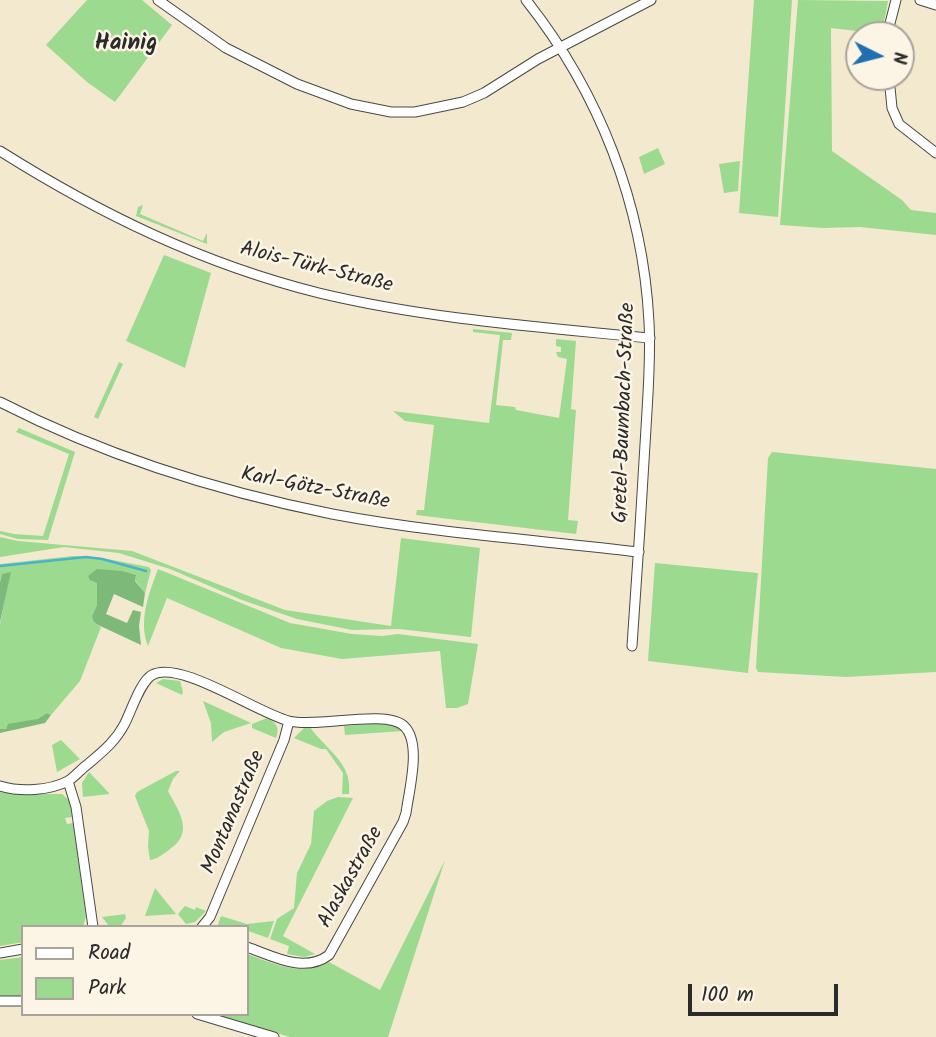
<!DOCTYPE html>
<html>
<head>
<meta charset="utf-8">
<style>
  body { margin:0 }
  #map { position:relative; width:936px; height:1037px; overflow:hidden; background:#f3e9cf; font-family:Kalam,sans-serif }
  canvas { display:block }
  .legend { position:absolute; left:21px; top:925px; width:228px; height:91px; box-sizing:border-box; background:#fcf5e5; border:2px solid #a8a49b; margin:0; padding:9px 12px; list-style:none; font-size:21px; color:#2b2b2b }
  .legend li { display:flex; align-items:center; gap:14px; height:35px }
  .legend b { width:35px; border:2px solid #a8a49b }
  .north { position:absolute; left:845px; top:21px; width:70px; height:70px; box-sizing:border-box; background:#fcf5e5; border:2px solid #a8a49b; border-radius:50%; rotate:96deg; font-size:19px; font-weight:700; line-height:28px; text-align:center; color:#2b2b2b }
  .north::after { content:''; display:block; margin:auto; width:24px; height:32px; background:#1f6fb2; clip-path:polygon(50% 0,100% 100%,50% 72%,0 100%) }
  .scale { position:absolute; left:688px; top:984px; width:150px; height:32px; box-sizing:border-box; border:4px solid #2b2b2b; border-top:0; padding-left:9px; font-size:21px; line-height:24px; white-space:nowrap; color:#2b2b2b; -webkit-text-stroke:5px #fcf5e5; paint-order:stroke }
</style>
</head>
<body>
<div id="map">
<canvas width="936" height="1037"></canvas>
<ul class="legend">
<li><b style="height:9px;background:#fff"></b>Road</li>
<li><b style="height:19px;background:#9cda90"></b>Park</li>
</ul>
<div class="north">N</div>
<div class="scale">100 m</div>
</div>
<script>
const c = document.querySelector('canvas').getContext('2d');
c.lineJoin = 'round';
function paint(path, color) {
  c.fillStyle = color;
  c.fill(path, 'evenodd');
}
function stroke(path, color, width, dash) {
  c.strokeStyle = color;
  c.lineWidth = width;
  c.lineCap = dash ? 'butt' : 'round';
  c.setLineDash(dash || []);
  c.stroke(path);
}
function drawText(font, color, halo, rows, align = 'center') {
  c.font = font + ' Kalam,sans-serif';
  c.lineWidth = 5;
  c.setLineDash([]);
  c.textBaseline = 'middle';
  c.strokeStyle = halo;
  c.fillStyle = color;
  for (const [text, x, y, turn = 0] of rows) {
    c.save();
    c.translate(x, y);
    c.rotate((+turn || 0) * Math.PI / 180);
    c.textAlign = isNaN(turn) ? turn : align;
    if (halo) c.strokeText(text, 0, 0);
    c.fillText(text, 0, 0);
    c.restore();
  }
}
const green = new Path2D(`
  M87,0H142L172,25L115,102L87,82L46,45Z
  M754,0H792L778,217L739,213Z
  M798,0L888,1L882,34L831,28L832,151L902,200L911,210L936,213V235L860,227L824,228L780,225Z
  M658,148L665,164L644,174L639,157Z
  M740,161L738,191L724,193L719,164Z
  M143,205L140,214L203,241L207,233V244L136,216L138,207Z
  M164,255L211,273L185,368L126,341Z
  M473,329L512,333L511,340H503L496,405L515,407L516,410L559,418L567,359L558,357L556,352H561V347L556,346V339L576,341L571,409L576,410L568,520L578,521L576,534L416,515L417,510H424L434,425L405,421L393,411L489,423L500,335L473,332Z
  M119,362L123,364L98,419L94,417Z
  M19,428L75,452L48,540L18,539L0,534V531L14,534L43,536L69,454L16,432Z
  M772,452L936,469V672L846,677L758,672L756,668L768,458Z
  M0,537L18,541L132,551L285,610L391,626L401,538L480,548L471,637L399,629L352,630L297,619L242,600L170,569L119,553L64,547L0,557Z
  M73,556L97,557L149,567L151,570L145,593L135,580L136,576L97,583V605L92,616L96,624L101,627L80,681L51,715L47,713C35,721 14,730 0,729V624L10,573L2,574L0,581V564Z
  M655,563L758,573L748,673L648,661Z
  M158,569L290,623L352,634L382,636L398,634L478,644L468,704L457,708H446L440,651L342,659L281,648L167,598L148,646C138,621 149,593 158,569Z
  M163,679L180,681L183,692L182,695L156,683Z
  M203,701L251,723L224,732L212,742L211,723Z
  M267,718C277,723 280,728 276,738L252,728V724Z
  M382,723L399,727L403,731L345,735L344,726Z
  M305,727H310C326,750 353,763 349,794H342L343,773L326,749H321L294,738Z
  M61,740L80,759L57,772L52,745Z
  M176,771H180L173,779L168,791C179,812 195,832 169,850C162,855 157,859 150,860L148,847L149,831L135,796L137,792Z
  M89,772L109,793V794L83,797L82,783Z
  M0,792L18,794H62L70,801L72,817L65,818L67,824L73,823L86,916L83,927H23V942L0,946Z
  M338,797L353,798L283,936L315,954L304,957L287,954L289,946L270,939L277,919L294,908L297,873L311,844L314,811L327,801Z
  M445,860L388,1037H290L212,1014H247V954C273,963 303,978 329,962L380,990Z
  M155,888L176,914L145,916Z
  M185,906L195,910L196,907L206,911L195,922L186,924L178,914Z
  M125,914L126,918L120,927L109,926L102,917Z
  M221,916L247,924L274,921L268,938L248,931L247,935V927H220L218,924Z
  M23,957V997L0,998V960Z`);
const forest = new Path2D(`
  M97,569L122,571L136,575L135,581L145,593L143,607L114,594L106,614L127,623L133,610L141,612L139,626L141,645L96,624L93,620L92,616L97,605V583L90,580L88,576Z
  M11,572L0,622V582L2,574Z
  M47,713L51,715L45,723L0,733V729H6L8,724L37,719Z`);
const stream = new Path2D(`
  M0,566L86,557L102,559L146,571`);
const minor = new Path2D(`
  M158,0L226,48L297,84L351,104L391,112H415L463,102L484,93L538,59L651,0
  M526,0C599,92 643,204 649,322C651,357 648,393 646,428C642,501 637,573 632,646
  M920,0L936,5
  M887,35L896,0
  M889,77L892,108L899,124L936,153
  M0,151C100,214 203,264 319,293C427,319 540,327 650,338
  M0,402C105,456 217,491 332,514C433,533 537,540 639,552
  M68,781L76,807L93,927
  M0,786C20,792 49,791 68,781C75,777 81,769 88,764C102,752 115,742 124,725C131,712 140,682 152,675C179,659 257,713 289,721C317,728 386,709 404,726C422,743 409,790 406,813L403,822L329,955C304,974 273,956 247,947
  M202,927L210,917L284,740L289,721
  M0,953L23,949
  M0,1001H23
  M197,1014L274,1037`);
const streetNames = [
  ["Alois-Türk-Straße",316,269,14],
  ["Gretel-Baumbach-Straße",626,413,-88],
  ["Karl-Götz-Straße",315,490,11],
  ["Montanastraße",235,813,-67],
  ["Alaskastraße",352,878,-61]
];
const neighbourhoodNames = [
  ["Hainig",126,45]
];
paint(green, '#9cda90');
paint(forest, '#7dba7a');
stroke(stream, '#49b4c7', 2.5);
stroke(minor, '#494844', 11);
stroke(minor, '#fff', 9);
drawText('21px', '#2b2b2b', '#fcf5e5', streetNames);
drawText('bold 23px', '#2b2b2b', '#fcf5e5', neighbourhoodNames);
</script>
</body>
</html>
